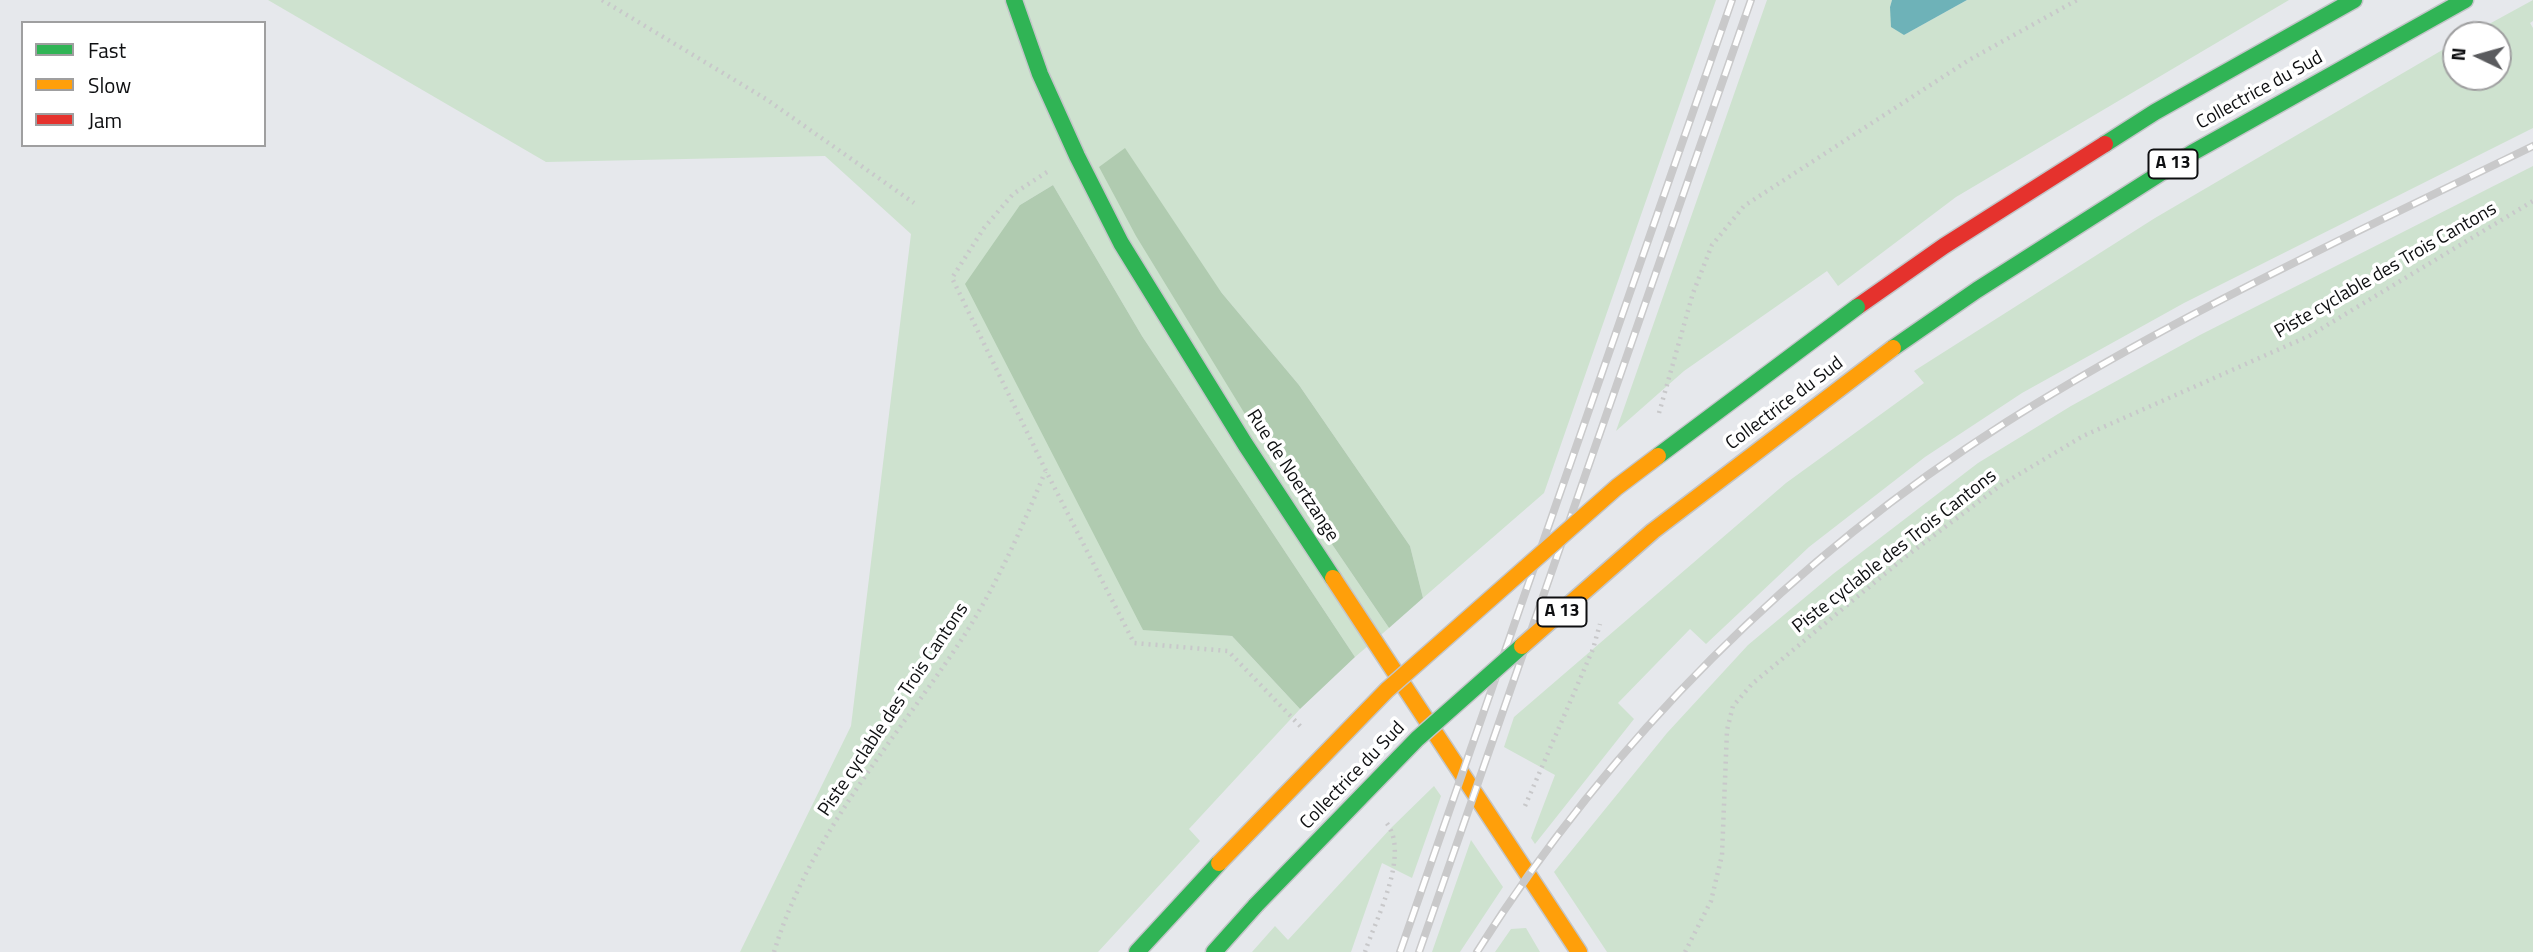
<!DOCTYPE html>
<html>
<head>
<meta charset="utf-8">
<style>
  body { margin:0 }
  #map { position:relative; width:2533px; height:952px; overflow:hidden; background:#e6e8ec; font-family:"Titillium Web",sans-serif }
  canvas { display:block }
  .legend { position:absolute; left:21px; top:21px; width:245px; height:126px; box-sizing:border-box; background:#fff; border:2px solid #9f9fa0; margin:0; padding:9px 12px; list-style:none; font-size:21px; color:#0e0f11 }
  .legend li { display:flex; align-items:center; gap:14px; height:35px }
  .legend b { width:35px; border:2px solid #9f9fa0 }
  .north { position:absolute; left:2442px; top:21px; width:70px; height:70px; box-sizing:border-box; background:#fff; border:2px solid #9f9fa0; border-radius:50%; rotate:275deg; font-size:19px; font-weight:700; line-height:28px; text-align:center; color:#0e0f11 }
  .north::after { content:''; display:block; margin:auto; width:24px; height:32px; background:#5a5b5e; clip-path:polygon(50% 0,100% 100%,50% 72%,0 100%) }
</style>
</head>
<body>
<div id="map">
<canvas width="2533" height="952"></canvas>
<ul class="legend">
<li><b style="height:9px;background:#30b455"></b>Fast</li>
<li><b style="height:9px;background:#ff9f0a"></b>Slow</li>
<li><b style="height:9px;background:#e5322d"></b>Jam</li>
</ul>
<div class="north">N</div>
</div>
<script>
const c = document.querySelector('canvas').getContext('2d');
c.lineJoin = 'round';
function paint(path, color) {
  c.fillStyle = color;
  c.fill(path, 'evenodd');
}
function stroke(path, color, width, dash) {
  c.strokeStyle = color;
  c.lineWidth = width;
  c.lineCap = dash ? 'butt' : 'round';
  c.setLineDash(dash || []);
  c.stroke(path);
}
function drawText(font, color, halo, rows, align = 'center') {
  c.font = font + ' "Titillium Web",sans-serif';
  c.lineWidth = 7;
  c.setLineDash([]);
  c.textBaseline = 'middle';
  c.strokeStyle = halo;
  c.fillStyle = color;
  for (const [text, x, y, turn = 0] of rows) {
    c.save();
    c.translate(x, y);
    c.rotate((+turn || 0) * Math.PI / 180);
    c.textAlign = isNaN(turn) ? turn : align;
    if (halo) c.strokeText(text, 0, 0);
    c.fillText(text, 0, 0);
    c.restore();
  }
}
const green = new Path2D(`
  M268,0H1716L1544,493L1423,598L1410,546L1299,385L1221,292L1259,437L1389,628L1355,657L1142,336L1053,185L1020,205L1143,629L1232,636L1300,709L1189,829L1200,841L1098,952H740L851,726L911,234L825,156L546,162Z
  M1767,0H1892L1890,7L1904,35L1967,0H2289L1956,197L1838,286L1827,271L1684,371L1616,431Z
  M2533,0V21L2530,23L2533,28V128L2184,303L2022,393L1925,457L1809,547L1706,644L1690,629L1618,703L1634,719L1535,844L1531,838L1555,775L1504,747L1514,717L1786,483L1924,383L1914,371L2155,218L2456,42V77H2498V35H2469Z
  M2533,166V952H1607L1554,872L1667,733L1748,645L1833,574L1978,463L2071,406L2200,335Z
  M1434,786L1441,796L1412,878L1382,863L1351,952H1252L1275,926L1288,940L1391,828Z
  M1471,840L1503,887L1460,952H1432Z
  M1526,928L1540,952H1495L1511,929Z`);
const forest = new Path2D(`
  M1125,148L1221,292L1299,385L1410,546L1423,598L1389,628L1259,437L1136,236L1099,167Z
  M1053,185L1142,336L1355,657L1300,709L1232,636L1143,630L965,284L1020,205Z`);
const water = new Path2D(`
  M1892,0H1967L1904,35L1891,27L1890,7Z`);
const path = new Path2D(`
  M602,0L766,99L914,203
  M1047,172L1013,194L984,228L952,278L1046,471L1134,643L1228,651L1302,728
  M1659,413L1693,293L1712,245L1744,206L1969,60L2077,0
  M1525,806L1593,649L1600,624
  M774,952C809,837 890,746 956,648C993,593 1020,533 1045,472
  M1365,952C1376,918 1412,852 1385,821
  M1685,952L1711,901L1722,855L1727,730L1733,706L1752,684L1904,558L2001,485L2083,436L2309,336L2533,201`);
const fast = new Path2D(`
  M1014,0L1040,74L1077,156L1121,243L1245,444L1333,578
  M2105,144L2155,112L2354,0
  M1893,348L1977,290L2192,153L2465,0
  M1137,952L1219,863
  M1214,952L1256,905`);
const slow = new Path2D(`
  M1333,578L1579,952`);
const jam = new Path2D(`
  M1857,307L1944,246L2105,144`);
const rail = new Path2D(`
  M1400,952L1732,0
  M1419,952L1751,0
  M1477,952C1610,741 1794,557 2005,423C2172,317 2355,233 2533,146`);
const fastBridge = new Path2D(`
  M1658,456L1857,307
  M1256,905L1417,739L1522,646`);
const slowBridge = new Path2D(`
  M1522,646L1653,531L1893,348
  M1219,863L1387,690L1617,487L1658,456`);
const shields = [
  [2173,164,49],
  [1562,612,49]
];
const shieldNames = [
  ["A 13",2173,164],
  ["A 13",1562,612]
];
const streetNames = [
  ["Collectrice du Sud",2260,91,-29],
  ["Piste cyclable des Trois Cantons",2386,271,-30],
  ["Collectrice du Sud",1785,404,-37],
  ["Rue de Noertzange",1292,476,57],
  ["Piste cyclable des Trois Cantons",1895,552,-38],
  ["Piste cyclable des Trois Cantons",894,710,-56],
  ["Collectrice du Sud",1353,776,-46]
];
paint(green, '#cee2cf');
paint(forest, '#b0cbb0');
paint(water, '#6eb2b8');
stroke(fast, '#c3c5c8', 19);
stroke(slow, '#c3c5c8', 19);
stroke(jam, '#c3c5c8', 19);
stroke(path, '#c8c8ca', 4.5, [2, 5]);
stroke(fast, '#30b455', 16);
stroke(slow, '#ff9f0a', 16);
stroke(jam, '#e5322d', 16);
stroke(rail, '#c9c9ca', 8);
stroke(rail, '#fff', 5, [16]);
stroke(fastBridge, '#c3c5c8', 19, []);
stroke(slowBridge, '#c3c5c8', 19, []);
stroke(fastBridge, '#30b455', 16);
stroke(slowBridge, '#ff9f0a', 16);
for (const [x, y, w] of shields) {
  const box = new Path2D();
  box.roundRect(x - w / 2, y - 14.5, w, 29, 5);
  c.fillStyle = '#fff';
  c.fill(box);
  stroke(box, '#0e0f11', 2);
}
drawText('bold 18px', '#0e0f11', null, shieldNames);
drawText('19px', '#0e0f11', '#fff', streetNames);
</script>
</body>
</html>
